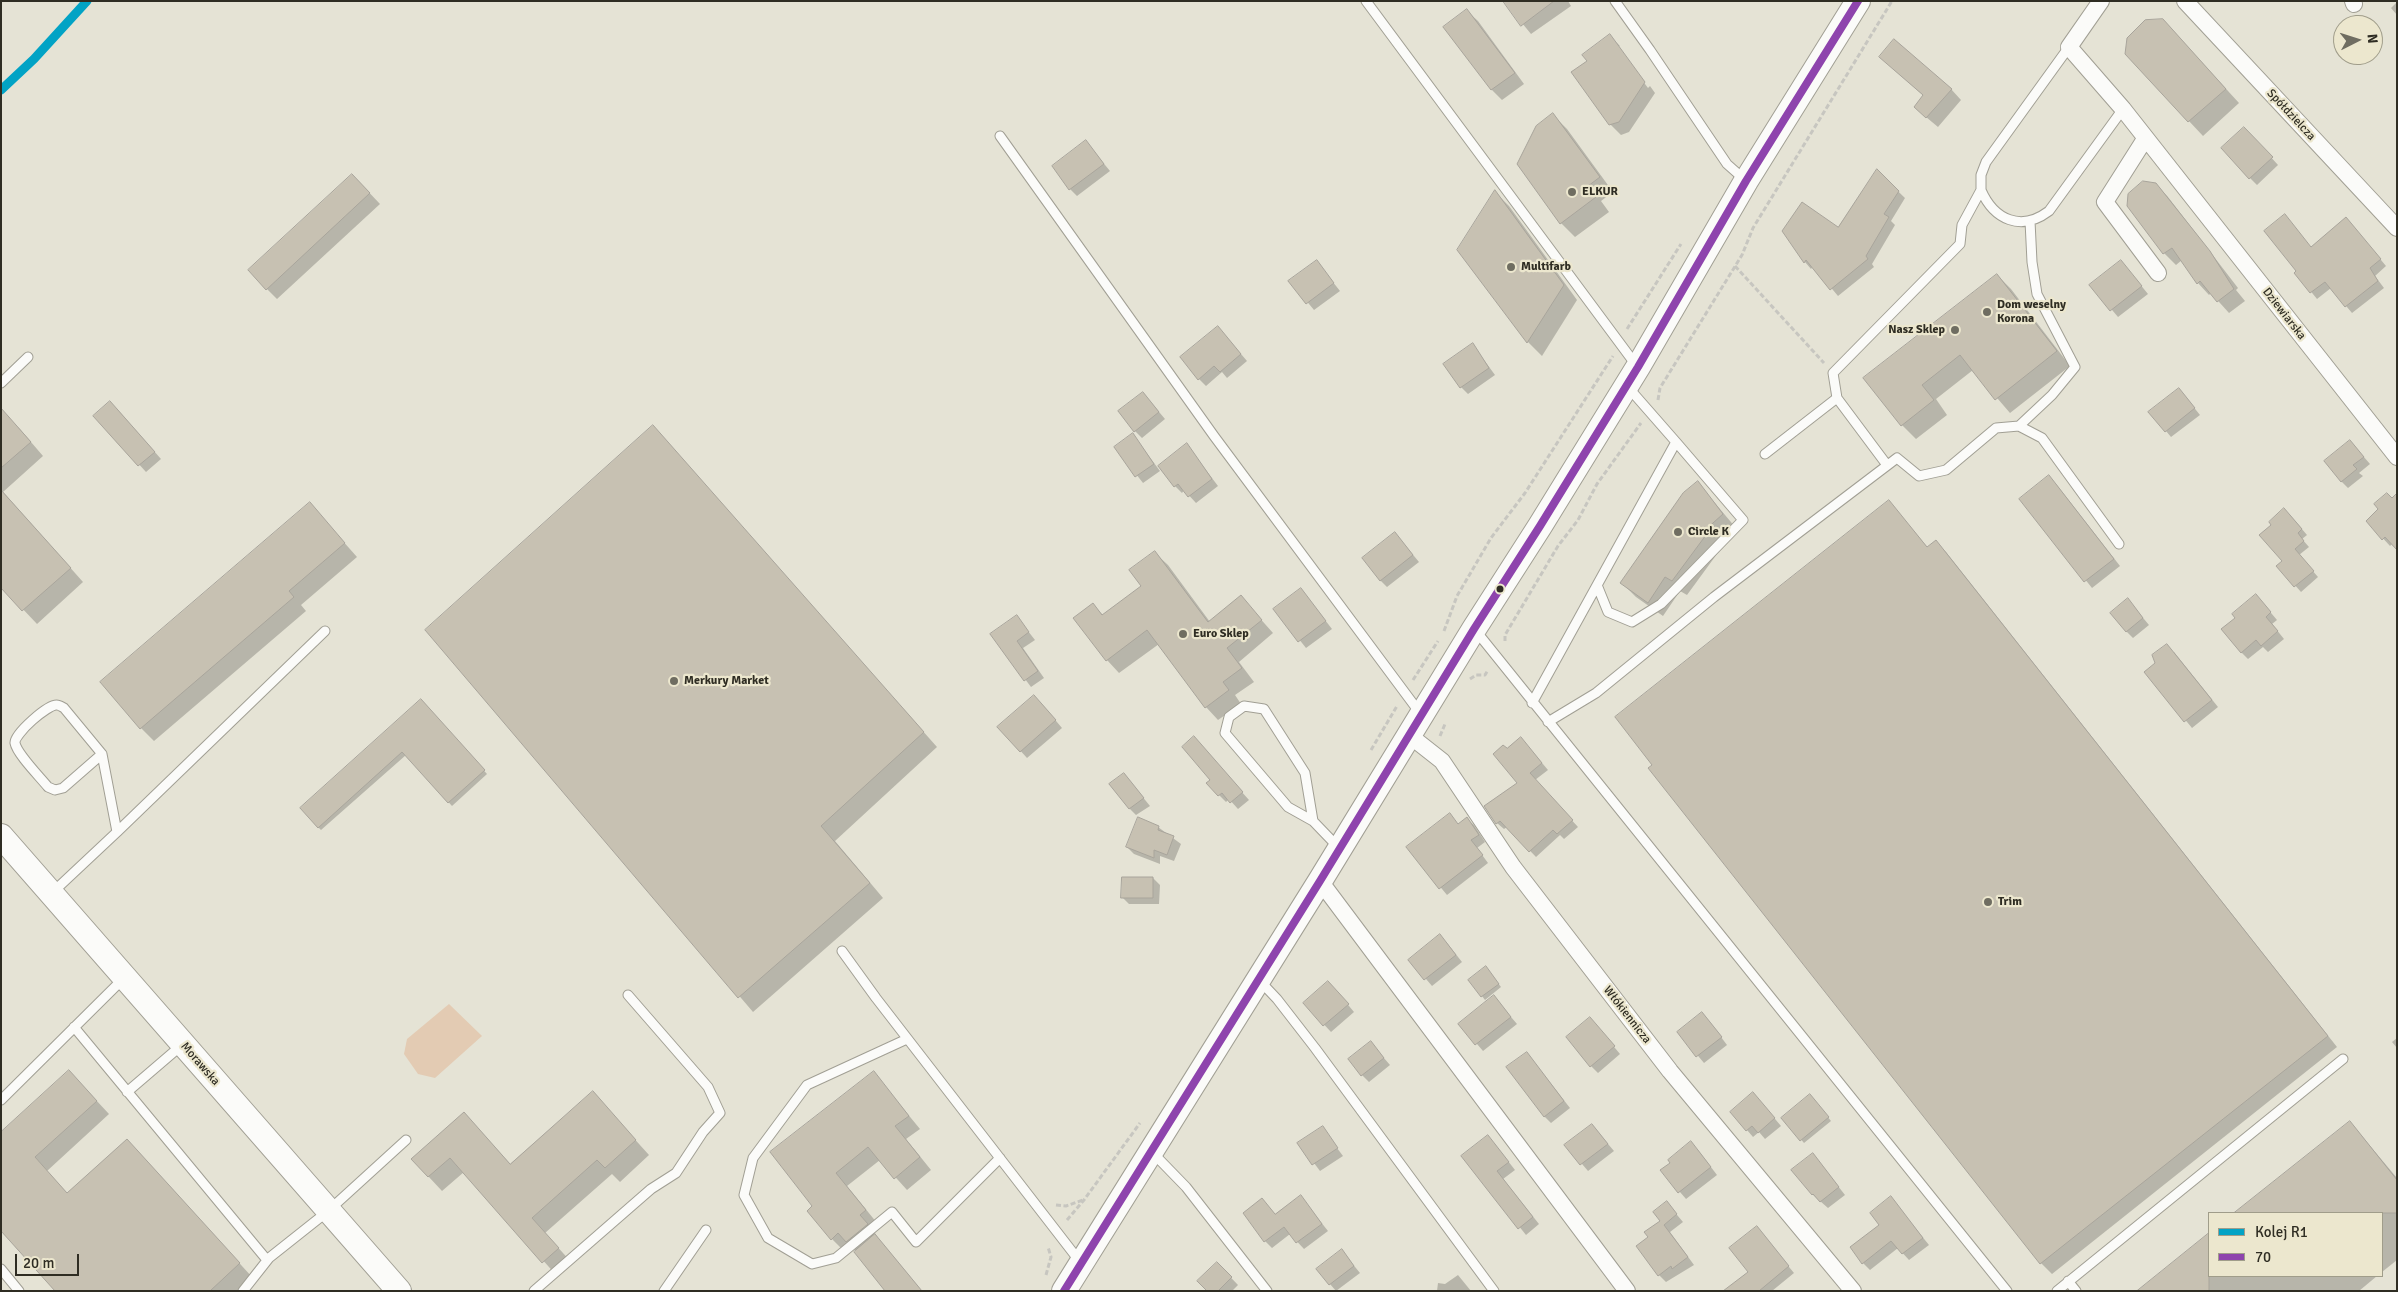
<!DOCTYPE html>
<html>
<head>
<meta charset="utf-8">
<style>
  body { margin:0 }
  #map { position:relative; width:2398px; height:1292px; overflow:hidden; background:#e5e3d5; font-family:Signika,sans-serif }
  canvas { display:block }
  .frame { position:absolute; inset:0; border:2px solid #2f2d23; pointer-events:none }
  .legend { position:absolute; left:2208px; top:1212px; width:175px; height:65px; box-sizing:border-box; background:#ece7ce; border:1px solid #a09d8a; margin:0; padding:6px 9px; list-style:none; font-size:15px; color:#2f2d23 }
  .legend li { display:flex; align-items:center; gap:10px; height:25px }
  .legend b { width:25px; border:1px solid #a09d8a }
  .north { position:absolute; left:2333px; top:15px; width:50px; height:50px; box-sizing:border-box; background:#ece7ce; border:1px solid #a09d8a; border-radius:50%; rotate:85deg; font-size:14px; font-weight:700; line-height:20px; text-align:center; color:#2f2d23 }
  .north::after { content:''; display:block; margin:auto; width:18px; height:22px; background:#6f6d61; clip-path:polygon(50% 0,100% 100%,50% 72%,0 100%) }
  .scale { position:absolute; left:15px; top:1254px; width:64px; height:22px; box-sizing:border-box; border:2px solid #2f2d23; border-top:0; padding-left:6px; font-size:15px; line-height:18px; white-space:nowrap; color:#2f2d23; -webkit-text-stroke:4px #ece7ce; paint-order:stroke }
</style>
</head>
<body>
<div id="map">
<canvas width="2398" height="1292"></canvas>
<div class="frame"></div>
<ul class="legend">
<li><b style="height:6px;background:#02a3c5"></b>Kolej R1</li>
<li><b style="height:6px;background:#8e44ad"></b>70</li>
</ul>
<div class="north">N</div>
<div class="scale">20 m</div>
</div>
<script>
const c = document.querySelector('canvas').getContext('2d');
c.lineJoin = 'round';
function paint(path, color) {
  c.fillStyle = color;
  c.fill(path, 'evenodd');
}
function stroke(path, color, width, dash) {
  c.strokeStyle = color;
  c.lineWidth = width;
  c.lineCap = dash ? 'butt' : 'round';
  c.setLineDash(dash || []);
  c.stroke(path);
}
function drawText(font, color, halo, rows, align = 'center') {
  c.font = font + ' Signika,sans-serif';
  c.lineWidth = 4.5;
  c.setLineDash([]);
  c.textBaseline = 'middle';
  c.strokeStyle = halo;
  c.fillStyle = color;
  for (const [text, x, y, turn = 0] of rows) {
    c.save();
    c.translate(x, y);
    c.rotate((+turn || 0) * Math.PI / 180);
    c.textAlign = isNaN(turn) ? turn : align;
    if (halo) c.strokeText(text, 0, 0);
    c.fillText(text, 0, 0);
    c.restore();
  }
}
const green = new Path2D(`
  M449,1004L482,1036L435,1078L418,1074L404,1054L407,1039Z`);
const shadow = new Path2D(`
  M1504,1H1568L1571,6L1531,34Z
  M2397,2V15L2391,8Z
  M1467,11L1478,21L1524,84L1502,100L1492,90L1445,27Z
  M2163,20L2239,103L2203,136L2126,54Z
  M1610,36L1620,46H1617L1648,88L1650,86L1655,93L1629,132L1621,135L1610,124L1588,61Z
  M1880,57L1951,89L1961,100L1938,127L1926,117L1924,96Z
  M1553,115L1567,129L1613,192L1601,201L1609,212L1575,237L1561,223Z
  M2251,135L2278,165L2257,185L2250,178Z
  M1086,142L1110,171L1077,196L1070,189Z
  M1877,171L1905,198L1891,221L1895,225L1872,264L1874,267L1838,296L1813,266L1811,269L1805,262L1783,231L1838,229Z
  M2156,184L2168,197L2238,288L2236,290L2245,301L2229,313L2211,293L2209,295L2198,283L2182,260L2176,265L2164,253Z
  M363,186L380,204L277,299L267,289Z
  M1495,192L1509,206L1577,300L1542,356L1528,342L1459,250Z
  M2352,225L2386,266L2375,276L2384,288L2352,313L2331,288L2317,299L2296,273L2312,248Z
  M2121,261L2148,294L2118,317L2091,285Z
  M1317,262L1340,291L1314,310L1290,281Z
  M1997,275L2011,289L2070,366L2010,413L1973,370L1936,399L1947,415L1916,439L1902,425L1865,378Z
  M1224,334L1247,361L1227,378L1222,372L1206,386L1199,379Z
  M1473,345L1495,375L1468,394L1461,387Z
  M2184,395L2200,415L2171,437L2166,431Z
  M1149,400L1165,419L1142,438L1135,431Z
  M117,409L161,459L146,472L95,416Z
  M1,418L19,428L43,456L3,492L83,582L37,624L1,586Z
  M653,427L937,747L835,841L883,898L753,1012L427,630Z
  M1133,435L1160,471L1143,483L1115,447Z
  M2350,441L2370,464L2359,473L2363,476L2348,488L2341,481Z
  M1187,445L1218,486L1196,503L1184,490L1182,493L1175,486Z
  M1698,483L1736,528L1687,595L1680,591L1663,616L1636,597L1622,583Z
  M2056,484L2120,566L2092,588L2021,499Z
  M1889,501L1928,548L1936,542L1946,552L2337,1047L2052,1274L2041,1263L1650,768Z
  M310,504L357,557L301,605L306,611L154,741L141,728Z
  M2290,515L2307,535L2302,539L2309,547L2299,555L2318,577L2301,592L2278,566L2284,561Z
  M2367,521L2393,543L2390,546Z
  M1395,533L1419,562L1387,587L1380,580Z
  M1155,553L1168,565L1210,622L1241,597L1273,633L1239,662L1254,682L1235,695L1241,704L1218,720L1206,707L1159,644L1119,673L1107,660L1075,618L1093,605L1103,615L1143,586Z
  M1301,589L1332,629L1306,648L1275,609Z
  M2256,595L2277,620L2272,624L2284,639L2268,652L2263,647L2248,659L2241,652L2237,618Z
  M2134,607L2149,625L2133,638L2126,631Z
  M1017,617L1035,640L1023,648L1044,678L1031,687L992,635Z
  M2174,652L2218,707L2192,728L2146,672Z
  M421,701L487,774L452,806L406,755L321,830L318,827Z
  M1041,703L1062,728L1027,758L999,727Z
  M1521,738L1548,770L1535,780L1578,827L1564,839L1560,835L1536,857L1507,827L1504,829L1497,823L1519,784L1507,750Z
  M1200,745L1249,800L1238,809L1229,799L1226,802L1208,784L1212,780Z
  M1124,774L1150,806L1136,815L1130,809Z
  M1450,815L1459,825L1467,819L1474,825L1485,842L1477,848L1488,863L1447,895L1408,848Z
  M1158,827L1181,844L1174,861L1160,856V864L1134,854L1127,847Z
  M1153,878L1160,885L1159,904H1129L1122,897Z
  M1447,943L1462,962L1432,986L1410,960Z
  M1489,971L1501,987L1485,1000L1470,980Z
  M1335,989L1354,1012L1331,1032L1304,1003Z
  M1494,997L1517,1024L1483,1051L1460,1024Z
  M1590,1018L1620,1054L1598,1073L1591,1066Z
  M1709,1021L1727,1045L1704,1063L1679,1033Z
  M2397,1038V1048L2392,1042Z
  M1371,1043L1390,1065L1369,1082L1362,1075Z
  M1527,1053L1570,1108L1551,1123L1544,1116Z
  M874,1073L920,1129L906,1139L931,1170L907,1190L880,1160L847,1186L877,1223L872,1228L878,1238L922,1291H887L851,1245L844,1251L832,1239L814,1207Z
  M82,1085L109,1114L47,1171L68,1194L140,1154L252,1277L237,1291H57L1,1133Z
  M593,1093L649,1155L620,1182L612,1174L545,1233L572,1263L557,1276L464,1172L442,1191L428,1176L464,1113L511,1165Z
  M1813,1098L1831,1121L1804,1143L1783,1118Z
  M1760,1101L1781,1126L1765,1139L1759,1132L1753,1137L1747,1130Z
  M2350,1122L2397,1178V1260L2382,1272V1213H2236Z
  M1592,1125L1614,1151L1588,1171L1566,1145Z
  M1322,1128L1343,1156L1320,1171L1299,1143Z
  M1494,1143L1515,1170L1503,1179L1539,1224L1526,1235L1463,1156Z
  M1698,1150L1717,1175L1686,1199L1662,1171Z
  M1813,1154L1845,1195L1828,1208L1812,1194Z
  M1301,1197L1328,1231L1304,1249L1290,1234L1272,1248L1265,1241L1262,1200L1276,1215Z
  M1891,1198L1929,1245L1909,1260L1898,1248L1870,1270L1863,1263Z
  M1667,1203L1683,1222L1670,1232L1694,1265L1666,1282L1659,1275L1650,1237L1661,1221Z
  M1757,1228L1794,1273L1772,1291H1725L1750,1273Z
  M2209,1235V1276H2377L2359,1291H2139Z
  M1342,1251L1360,1273L1336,1291L1330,1284Z
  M1217,1263L1238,1285L1232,1291H1208Z
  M1458,1275L1471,1291H1437L1438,1283L1445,1284Z`);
const building = new Path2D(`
  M1503,1H1554L1521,26Z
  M1467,9L1515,73L1491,90L1443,27Z
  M2163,19L2226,89L2188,122L2125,54L2127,38L2145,20Z
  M1610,34L1645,82L1619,122L1609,125L1571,72L1587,61L1582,55Z
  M1894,39L1952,89L1926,118L1914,107L1923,95L1879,57Z
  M1553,113L1600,177L1588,186L1596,197L1560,224L1517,164L1536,126Z
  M2244,127L2273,157L2249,179L2221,148Z
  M1086,140L1104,164L1069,190L1052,166Z
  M1877,169L1899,191L1884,214L1889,217L1866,256L1868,259L1830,290L1806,260L1804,263L1782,231L1802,202L1838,227Z
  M352,174L370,193L266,290L248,270Z
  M2143,181L2156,183L2210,251L2234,289L2217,302L2200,281L2197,284L2172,248L2163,254L2127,206L2128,194Z
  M1495,190L1564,285L1527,343L1457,250Z
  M2285,214L2311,247L2346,217L2381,259L2370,268L2378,281L2345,307L2325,282L2310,293L2294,273L2296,271L2264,231Z
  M1317,260L1334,283L1306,304L1288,281Z
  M2121,260L2142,286L2110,311L2089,285Z
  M1997,274L2057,351L1995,400L1960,355L1922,385L1934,400L1901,426L1863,378Z
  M1218,326L1241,354L1220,372L1214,366L1198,380L1180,357Z
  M1473,343L1489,368L1460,388L1443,364Z
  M2179,388L2195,408L2165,432L2148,412Z
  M1143,392L1159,412L1134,432L1118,411Z
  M110,401L155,452L138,466L93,416Z
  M1,408L31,442L1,468Z
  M653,425L924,732L821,826L870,883L738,998L425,630Z
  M1133,433L1154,464L1135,477L1114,447Z
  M2350,440L2364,457L2353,465L2357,469L2341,482L2324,461Z
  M1187,443L1212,479L1188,497L1178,484L1174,487L1158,466Z
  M2049,475L2114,559L2084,582L2019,499Z
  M1698,481L1723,514L1704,531L1706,535L1672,581L1665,577L1648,603L1620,583L1683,493Z
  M1,490L71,568L22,611L1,588Z
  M2387,493L2392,498L2397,493V550L2385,537L2382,540L2366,521L2378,509L2374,504Z
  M1889,500L1927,547L1936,540L2328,1036L2040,1264L1648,768L1652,765L1615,717Z
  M310,502L345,543L289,591L294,597L140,729L100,682Z
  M2284,508L2302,529L2298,533L2304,541L2295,549L2314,571L2294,587L2276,566L2282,561L2259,535L2271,525L2269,522Z
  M1395,532L1413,555L1380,581L1362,558Z
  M1155,551L1208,622L1241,595L1262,620L1227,648L1242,668L1223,682L1229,690L1205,708L1147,630L1106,661L1073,618L1093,603L1102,615L1141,586L1129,570Z
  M1301,588L1326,621L1298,642L1273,609Z
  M2256,594L2271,612L2266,617L2278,631L2261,646L2256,640L2241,653L2221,629L2235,618L2232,614Z
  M2128,598L2143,618L2126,632L2110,613Z
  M1017,615L1029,632L1017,641L1038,671L1024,681L990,634Z
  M2167,644L2212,700L2184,722L2144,672L2155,663L2152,655Z
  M1034,695L1056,720L1020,752L997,727Z
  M421,699L485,770L448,803L402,752L318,828L300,808Z
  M1194,736L1243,792L1230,803L1222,793L1218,796L1206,783L1210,780L1182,747Z
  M1521,737L1542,763L1530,773L1573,820L1557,834L1553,830L1529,852L1500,821L1496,824L1484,806L1517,783L1493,754L1503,745L1507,748Z
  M1124,773L1144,798L1129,809L1109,784Z
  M1450,813L1458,824L1467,817L1479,835L1471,840L1483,855L1439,889L1406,847Z
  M1138,817L1159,826L1158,830L1174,836L1167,855L1154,850V858L1126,847Z
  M1122,877H1153V898H1121Z
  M1440,934L1456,955L1424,980L1408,960Z
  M1486,966L1499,984L1481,997L1468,980Z
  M1328,981L1349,1004L1323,1026L1303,1003Z
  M1494,995L1511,1017L1475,1045L1458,1024Z
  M1702,1012L1722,1037L1696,1057L1677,1032Z
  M1590,1017L1615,1046L1590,1067L1566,1037Z
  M1371,1041L1384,1058L1361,1076L1348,1059Z
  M1527,1052L1564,1101L1544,1117L1506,1067Z
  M69,1070L97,1101L35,1157L67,1193L127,1139L240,1263L210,1291H55L1,1231V1132Z
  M874,1071L909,1116L895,1126L920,1157L894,1179L868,1147L836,1173L866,1210L860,1215L868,1224L846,1242L838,1233L831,1240L807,1211L812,1206L770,1152Z
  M593,1091L636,1140L605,1168L597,1160L532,1218L559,1248L542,1263L450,1158L428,1177L411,1159L464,1112L510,1164Z
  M1753,1092L1775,1118L1758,1133L1752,1126L1746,1131L1730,1112Z
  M1810,1094L1829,1117L1800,1141L1781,1118Z
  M2350,1121L2397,1180V1213H2234Z
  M1592,1124L1608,1144L1580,1165L1564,1145Z
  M1323,1126L1338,1148L1312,1165L1297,1143Z
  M1488,1135L1509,1162L1497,1171L1533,1217L1518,1229L1461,1156Z
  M1691,1141L1711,1167L1678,1193L1660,1170L1670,1163L1668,1160Z
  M1813,1153L1839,1187L1820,1202L1813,1194L1812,1195L1791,1170Z
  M1301,1195L1322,1224L1296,1243L1284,1227L1264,1242L1243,1213L1262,1198L1275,1214Z
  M1891,1196L1923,1238L1902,1254L1891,1241L1862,1264L1850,1247L1879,1225L1870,1213Z
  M1667,1201L1677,1214L1664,1225L1688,1257L1672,1269L1671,1266L1658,1276L1636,1246L1648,1237L1644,1232L1660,1221L1653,1212Z
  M1757,1226L1789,1266L1759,1291H1723L1748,1272L1729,1248Z
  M2209,1233V1291H2137Z
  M875,1234L922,1291H885L854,1252Z
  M1342,1249L1354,1266L1329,1285L1316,1269Z
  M1217,1262L1232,1277L1218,1291H1207L1197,1281Z`);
const path = new Path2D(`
  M1735,266L1824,363
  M1627,329L1681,244
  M1658,400L1660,388L1742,255L1753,228L1892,1
  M1444,631L1457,596L1491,538L1525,493L1613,356
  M1505,641V635L1558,546L1578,520L1597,484L1641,423
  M1470,679L1476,675H1485L1488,670
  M1413,680L1438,641
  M1440,736L1445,724
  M1371,750L1397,706
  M1056,1205L1066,1206L1083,1200
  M1067,1220L1084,1200L1140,1123
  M1046,1275L1051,1257L1048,1247`);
const lane = new Path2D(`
  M1366,1L1636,365
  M1615,1L1650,50L1727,164L1745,180
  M1000,136L1214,436L1420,713
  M1981,190C1994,220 2021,232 2049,211L2123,109
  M1,383L28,357
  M1837,398L1833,373L1960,244L1962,225L1981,190V175L1986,162L2069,47
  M2019,426L2052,395L2075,367L2037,294L2032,262L2030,221
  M1765,454L1837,398L1887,465
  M1597,585L1608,612L1632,622L1661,604L1743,520L1676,442
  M1476,631L2007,1291
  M1532,703L1676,442L1627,386
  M1548,722L1596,693L1714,597L1897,458L1919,476L1946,470L1996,428L2019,426L2042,438L2119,544
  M1313,821L1288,807L1225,733L1229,717L1244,706L1264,709L1305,773L1313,821L1338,847
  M117,832L325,631
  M53,892L117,832L102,754L64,708C62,707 59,705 57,705C48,704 14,734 15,743C17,754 40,777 48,787L55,790L63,788L102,754
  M842,951L876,998L1081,1263
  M1259,980L1277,999L1315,1048L1494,1291
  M74,1027L267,1260
  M907,1039L807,1085L753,1158L744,1195L768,1238L812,1264L836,1258L892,1212L916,1242L1000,1158
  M127,1092L183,1044
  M1,1100L124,978
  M1151,1151L1186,1187L1267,1291
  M1,1269L19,1291
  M2068,1281L2076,1291
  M243,1291L269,1258L327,1212L406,1140
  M534,1291L651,1189L676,1173L703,1132L720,1113L708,1087L628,995
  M664,1291L706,1230
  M2057,1291L2343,1059`);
const street = new Path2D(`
  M2101,1L2069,47L2123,109L2397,457
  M2185,1L2397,228
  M2353,1L2354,4
  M2145,139L2105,202L2158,273
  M1409,735L1442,761L1513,867L1670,1071L1853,1291
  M1320,881L1627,1291`);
const secondary = new Path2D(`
  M1,836L399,1291
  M1064,1291L1320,881L1474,629L1540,526L1638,367L1746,181L1858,1`);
const bus1 = new Path2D(`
  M1064,1291L1320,881L1474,629L1540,526L1638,367L1746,181L1858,1`);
const rail1 = new Path2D(`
  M1,90L34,59L87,1`);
const markers = [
  [1572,192,5,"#6f6d61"],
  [1511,267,5,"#6f6d61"],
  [1987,312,5,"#6f6d61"],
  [1955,330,5,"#6f6d61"],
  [1678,532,5,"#6f6d61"],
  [1500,589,4.5,"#2f2d23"],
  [1183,634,5,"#6f6d61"],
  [674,681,5,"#6f6d61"],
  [1988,902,5,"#6f6d61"]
];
const streetNames = [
  ["Spółdzielcza",2291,115,47],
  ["Dziewiarska",2284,314,52],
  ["Włókiennicza",1627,1015,52],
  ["Morawska",200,1064,49]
];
const poiNames = [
  ["ELKUR",1582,192],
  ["Multifarb",1521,267],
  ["Dom weselny",1997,305],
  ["Korona",1997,319],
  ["Nasz Sklep",1945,330,"right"],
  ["Circle K",1688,532],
  ["Euro Sklep",1193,634],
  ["Merkury Market",684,681],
  ["Trim",1998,902]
];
paint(green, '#e3cbb3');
paint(shadow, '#0003');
paint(building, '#c7c1b2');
stroke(building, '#a8a49b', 1);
stroke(lane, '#a19f94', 11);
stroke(street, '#a19f94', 18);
stroke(secondary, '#a19f94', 26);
stroke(path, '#c7c6c0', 3, [5, 2.5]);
stroke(lane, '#fbfbf9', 9);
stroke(street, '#fbfbf9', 16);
stroke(secondary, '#fbfbf9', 24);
stroke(bus1, '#8e44ad', 8);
stroke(rail1, '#02a3c5', 9);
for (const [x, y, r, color] of markers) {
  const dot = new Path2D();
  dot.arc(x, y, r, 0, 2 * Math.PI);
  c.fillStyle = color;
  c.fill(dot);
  stroke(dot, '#ece7ce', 2);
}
drawText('12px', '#2f2d23', '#ece7ce', streetNames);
drawText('bold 12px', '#2f2d23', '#ece7ce', poiNames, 'left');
</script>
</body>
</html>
